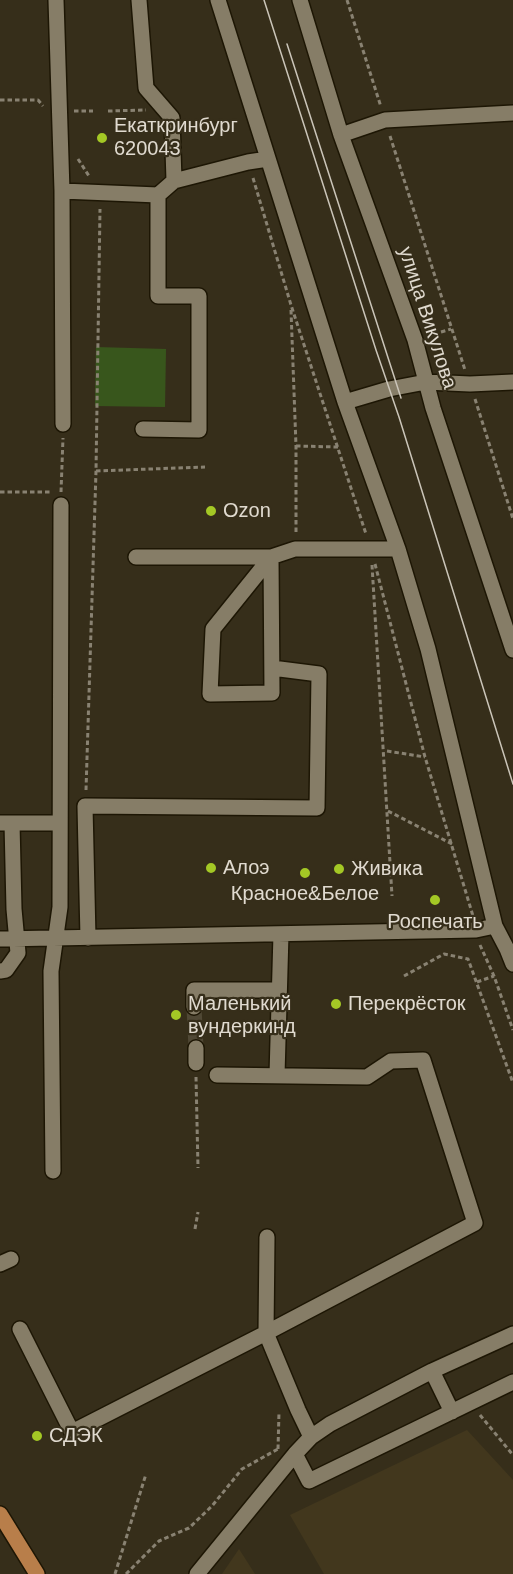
<!DOCTYPE html>
<html>
<head>
<meta charset="utf-8">
<style>
  body { margin:0 }
  canvas { display:block; background:#362e1a }
</style>
</head>
<body>
<canvas width="513" height="1574"></canvas>
<script>
const c = document.querySelector('canvas').getContext('2d');
c.lineJoin = 'round';
function paint(path, color) {
  c.fillStyle = color;
  c.fill(path, 'evenodd');
}
function stroke(path, color, width, dash) {
  c.strokeStyle = color;
  c.lineWidth = width;
  c.lineCap = dash ? 'butt' : 'round';
  c.setLineDash(dash || []);
  c.stroke(path);
}
function drawText(font, color, halo, rows, align = 'center') {
  c.font = font + ' Arial,sans-serif';
  c.lineWidth = 4.5;
  c.setLineDash([]);
  c.textBaseline = 'middle';
  c.strokeStyle = halo;
  c.fillStyle = color;
  for (const [text, x, y, turn = 0] of rows) {
    c.save();
    c.translate(x, y);
    c.rotate((+turn || 0) * Math.PI / 180);
    c.textAlign = isNaN(turn) ? turn : align;
    if (halo) c.strokeText(text, 0, 0);
    c.fillText(text, 0, 0);
    c.restore();
  }
}
const built = new Path2D(`
  M467,1430L513,1480V1574H324L290,1515Z
  M239,1549L255,1574H222Z`);
const green = new Path2D(`
  M96,347L166,349L165,407L95,406Z`);
const minorTunnel = new Path2D(`
  M194,1007L196,1048`);
const path = new Path2D(`
  M347,0L381,107
  M0,100H38L43,106
  M74,111H93
  M108,111L146,110
  M390,136L465,370
  M78,159L89,176
  M253,178L291,305L366,534
  M291,310L296,446V535
  M441,332L451,329
  M475,399L513,519
  M296,446L338,447
  M96,471L205,467
  M0,492H50
  M61,492L63,438
  M375,564L425,757L473,916
  M372,565L392,896
  M387,751L425,757
  M86,790L96,471L100,209
  M388,811L452,844
  M480,945L494,976L513,1030
  M404,976L444,954L468,959L513,1083
  M477,982L494,976
  M196,1077L198,1168
  M195,1229L198,1212
  M480,1415L513,1455
  M278,1449L279,1412
  M115,1574L146,1474
  M126,1574L159,1541L189,1528L212,1506L242,1469L278,1449`);
const minor = new Path2D(`
  M56,0L62,191L63,424
  M139,0L146,88L172,118L174,181
  M218,0L345,402L398,549L428,649L495,926L507,949L513,964
  M300,0L341,135L415,340L433,408L513,650
  M341,135L385,120L513,113
  M62,191L158,195L174,181L248,162L268,159
  M345,402L389,389L426,382L470,384L513,382
  M143,429L199,430V296H158V195
  M136,557H271L295,549H398
  M271,557L272,693L210,694L213,629Z
  M0,823H59
  M88,938L85,806L317,808L319,674L272,668
  M0,939L476,930L495,926
  M0,971L6,970L18,953L14,909L12,823
  M194,1007V990H279
  M196,1048V1063
  M277,1075L281,934
  M53,1171L51,971L60,907L61,505
  M267,1237L266,1333L298,1410L311,1437
  M0,1264L11,1259
  M20,1329L72,1432L266,1333L475,1223L423,1060L391,1061L367,1077L217,1075
  M432,1371L452,1412
  M295,1454L309,1481L513,1382
  M197,1574L295,1454L311,1437L330,1424L432,1371L513,1334`);
const major = new Path2D(`
  M0,1514L37,1574`);
const tram = new Path2D(`
  M264,0L376,350L399,417L513,784
  M287,44L401,398`);
const markers = [
  [102,138,6,"#a4c825"],
  [211,511,6,"#a4c825"],
  [211,868,6,"#a4c825"],
  [339,869,6,"#a4c825"],
  [305,873,6,"#a4c825"],
  [435,900,6,"#a4c825"],
  [336,1004,6,"#a4c825"],
  [176,1015,6,"#a4c825"],
  [37,1436,6,"#a4c825"]
];
const poiNames = [
  ["Екаткринбург",114,126],
  ["620043",114,149],
  ["Ozon",223,511],
  ["Алоэ",223,868],
  ["Живика",351,869],
  ["Красное&Белое",305,894,"center"],
  ["Роспечать",435,922,"center"],
  ["Маленький",188,1004],
  ["вундеркинд",188,1027],
  ["Перекрёсток",348,1004],
  ["СДЭК",49,1436]
];
const streetNames = [
  ["улица Викулова",427,318,72]
];
paint(built, '#42371d');
paint(green, '#38561c');
stroke(minorTunnel, '#504835', 15, [15, 8]);
stroke(minor, '#1d1604', 18);
stroke(major, '#1d1604', 18);
stroke(path, '#898272', 3, [4.5, 3]);
stroke(minor, '#867d67', 15);
stroke(major, '#b87e4a', 15);
stroke(tram, '#cbc5b9', 1.5);
for (const [x, y, r, color] of markers) {
  const dot = new Path2D();
  dot.arc(x, y, r, 0, 2 * Math.PI);
  c.fillStyle = color;
  c.fill(dot);
  stroke(dot, '#362e1a', 2);
}
drawText('20px', '#e0dacf', '#362e1a', poiNames, 'left');
drawText('20px', '#e0dacf', '#362e1a', streetNames);
</script>
</body>
</html>
